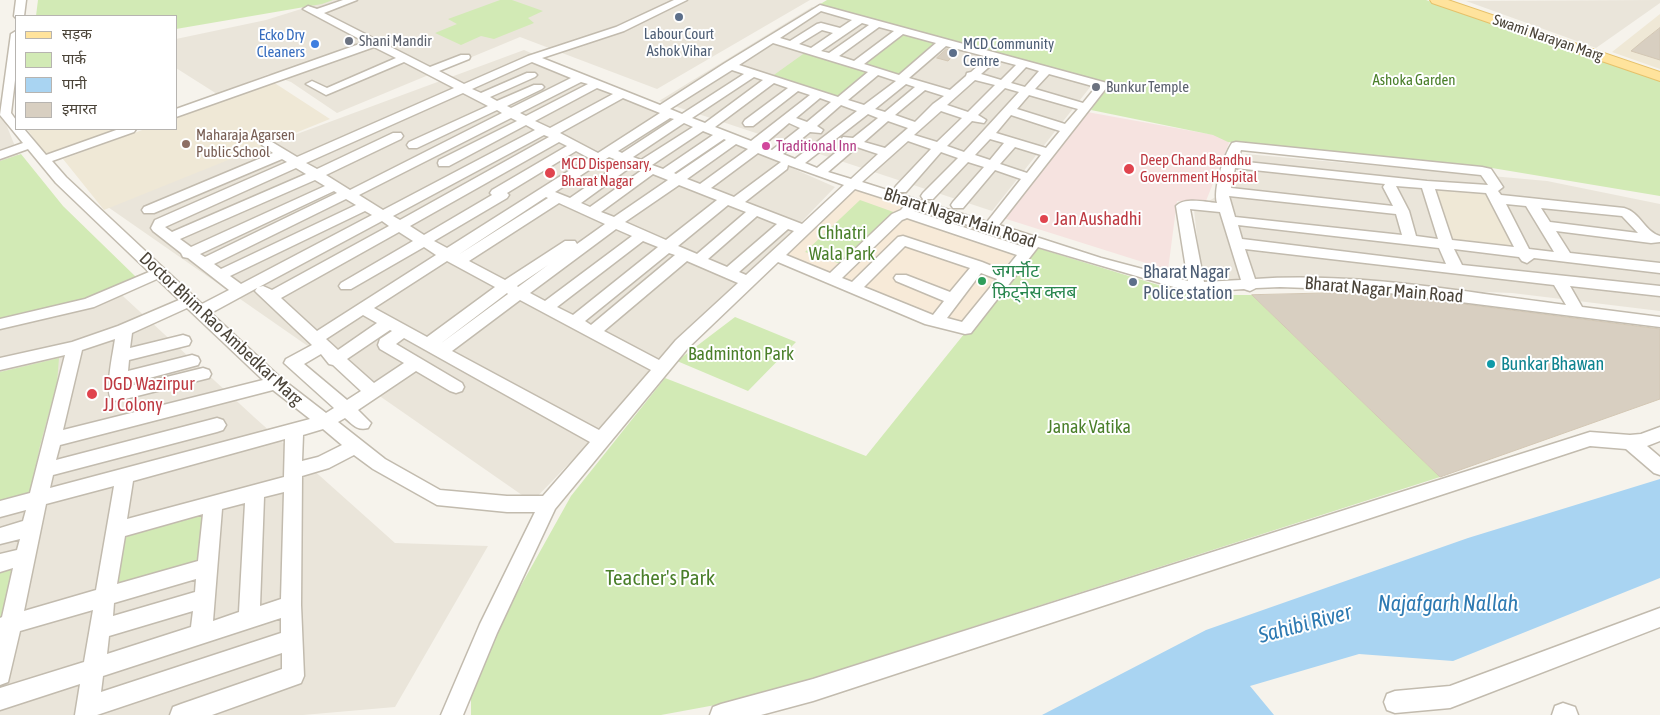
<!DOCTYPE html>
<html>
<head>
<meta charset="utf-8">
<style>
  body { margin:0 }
  #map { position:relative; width:1660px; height:715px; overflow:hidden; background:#f6f3ec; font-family:"Asap Condensed","Noto Sans Devanagari",sans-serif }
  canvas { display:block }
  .legend { position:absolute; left:15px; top:15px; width:162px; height:115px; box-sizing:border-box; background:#fff; border:1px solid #b7b4b0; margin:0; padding:6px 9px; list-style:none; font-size:15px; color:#4b4439 }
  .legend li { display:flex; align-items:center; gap:10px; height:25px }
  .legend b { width:25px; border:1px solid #b7b4b0 }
</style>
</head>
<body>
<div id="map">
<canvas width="1660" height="715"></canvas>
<ul class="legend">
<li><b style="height:6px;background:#ffe39c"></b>सड़क</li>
<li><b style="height:14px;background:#d2eab5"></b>पार्क</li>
<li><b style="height:14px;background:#a9d4f2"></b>पानी</li>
<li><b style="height:14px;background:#d8cfc1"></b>इमारत</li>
</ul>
</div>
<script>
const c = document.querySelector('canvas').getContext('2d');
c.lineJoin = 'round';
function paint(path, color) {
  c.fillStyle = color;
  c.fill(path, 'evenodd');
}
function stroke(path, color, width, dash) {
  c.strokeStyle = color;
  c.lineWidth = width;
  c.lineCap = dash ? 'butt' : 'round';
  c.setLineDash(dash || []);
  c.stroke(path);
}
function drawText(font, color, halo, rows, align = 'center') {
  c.font = font + ' "Asap Condensed","Noto Sans Devanagari",sans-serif';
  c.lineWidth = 4;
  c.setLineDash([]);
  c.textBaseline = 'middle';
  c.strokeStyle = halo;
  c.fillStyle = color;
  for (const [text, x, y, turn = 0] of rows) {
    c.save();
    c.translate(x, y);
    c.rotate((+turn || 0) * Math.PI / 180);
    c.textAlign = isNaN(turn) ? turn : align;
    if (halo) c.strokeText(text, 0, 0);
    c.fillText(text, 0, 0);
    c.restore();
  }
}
const residential = new Path2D(`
  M330,0H810L657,89L520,37L337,113L291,82L269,74L217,94L176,68V39L266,20Z
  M1660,0V3L1596,48L1466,1Z
  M812,7L1091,86L992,211L659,101Z
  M524,50L835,187L532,502L105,205Z
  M0,109L47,226L254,417L395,543L488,546L395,707L303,715H0Z
  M1246,154L1547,181L1660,204V311L1512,293L1202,281L1194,210L1237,184Z`);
const commercial = new Path2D(`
  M855,190L1023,244L960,325L784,254Z`);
const education = new Path2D(`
  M1660,14V69L1612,52Z
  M273,82L330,119L104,210L63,159L145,129H176V117Z
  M27,129H119L46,155Z
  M1428,184L1487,191L1516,248L1452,240Z`);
const medical = new Path2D(`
  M1087,112L1231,138L1204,206L1177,201L1168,270L1000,217Z`);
const green = new Path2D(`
  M38,0H333L322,4L176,29V16H36Z
  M500,0H512L543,11L528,18L534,23L494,39L481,36L461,45L435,33L457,24L448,19Z
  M827,0H1426L1660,81V196L1492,168L1228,142L1213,135L1091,110L1109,84L817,6Z
  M905,33L940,42L899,76L861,65Z
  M806,52L870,72L838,98L771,77Z
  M21,154L63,206L136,277L84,299L0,319V161Z
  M860,200L899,214L847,266L805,252Z
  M1034,247L1191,295H1252L1440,477L748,699L661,715H471V675L571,496L665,378L866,456Z
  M735,317L796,342L748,391L677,361Z
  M59,358L57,383L40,446L30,496L0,504V372Z
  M209,506L206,562L110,592L118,533Z
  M19,561L0,624V566Z`);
const water = new Path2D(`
  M1660,479V578L1453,661L1359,654L1250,686L1274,715H1042L1206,630L1468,538Z`);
const building = new Path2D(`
  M1660,28V60L1631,51L1643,41Z
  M947,49L957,51L948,61L937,58Z
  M1369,292L1660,329V399L1440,477L1252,295Z`);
const minor = new Path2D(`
  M16,0H26L24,16H16V18L14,16Z
  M343,0H357L324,13L430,67L461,55H469L470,57L469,59L439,71L464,84L528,56L616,27L674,0H687L624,31L542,58L660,105L725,63L820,5L1107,83L1109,85L1107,87L999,225L1101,258L1188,281L1176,206C1184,197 1206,202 1217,203C1213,190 1223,157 1232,143L1236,142L1482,167L1491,169L1503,187L1498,191L1501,195L1624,208C1640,212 1645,232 1660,236V242L1651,243L1556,231L1570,253L1660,263V273L1534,258L1527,263L1522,261L1519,257L1454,249L1462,265L1660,286V296L1570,286L1582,307L1660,317V327L1365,290L1280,287L1256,288L1250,291L1244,289L1197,292L1184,290L1038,247L971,333L965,334L925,324L778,262L688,348L555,509L497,633L463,715H441L480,624L535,512H507L437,505L373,469L354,455L329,468L302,476L301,605L304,676L301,683L212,715H170L173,707L181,704L282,669V653L97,715H75L80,684L0,710V688L84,662L93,610L20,631L8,682L0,685V618L2,617L13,568L0,572V554L17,550L20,539L0,544V528L23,521L26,510L0,517V501L30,493L65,355L0,370V358L72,342L118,326L179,300L157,279L94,307L0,329V319L85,299L149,272L56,183L28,149L0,159V151L23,143L0,115L11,34L16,31V72L11,113L16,120V129H24L46,155L119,129H136L134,132L52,161L66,177L202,304L229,290L188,258L183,257L181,253L153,231L151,228L155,220L287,162L282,159L154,213H144L142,210L144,207L273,153L262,145L264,142H272L297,157L454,88L404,62L326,95L306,84L312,81L327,88L396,58L374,47L176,117V109L365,42L303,9L308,6L317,9ZM821,11L852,20L840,28L821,23L817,24L790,41L780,38ZM862,23L869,25L829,53L821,51ZM879,27L894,31L854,61L839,56ZM822,30L833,33L811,48L799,44ZM903,34L936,43L899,75L864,64ZM773,43L868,72L838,97L739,65ZM946,46L988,57L971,72L967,73L966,76L950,90L909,78ZM997,60L1016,65L1001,80L981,74ZM532,62L571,78L511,108L507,106L542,89L544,87L542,85H534L497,101L490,97L535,77L537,75L535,73H527L481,93L472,89ZM1026,67L1039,71L1025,87L1011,83ZM732,70L744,74L682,114L670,109ZM1049,74L1096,87L1083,103L1035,89ZM878,75L896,81L864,105L848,100ZM754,77L763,80L705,123L692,118ZM975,80L995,85L968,112L947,105ZM581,82L588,84L526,116L520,113ZM774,83L788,88L745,120L743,123L745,126H753L798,91L810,95L751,141L715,127ZM906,84L915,87L885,112L875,109ZM597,88L613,94L550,128L535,121ZM1005,88L1019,92L964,152L947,146L972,121L984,123L986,120L978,115ZM925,90L944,96L933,104L915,122L895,115ZM463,93L488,106L409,142L407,145L409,148H417L497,110L502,113L350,190L326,175L401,139L403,136L401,133H393L317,169L306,163ZM1029,95L1078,109L1065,124L1017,109ZM623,98L660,113L598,153L560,133ZM820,98L831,102L807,122L796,118ZM841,105L857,111L795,159L783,154L810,132L821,133L823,130L817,126ZM941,111L962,118L937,142L914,135ZM868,114L878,118L853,138L843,137L841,140L846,144L817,168L805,163ZM1011,115L1060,131L1046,148L996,133ZM511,118L517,121L439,160L438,163L439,166H449L526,125L535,130L383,210L359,195ZM670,118L674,119L622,153L618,151ZM888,121L908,128L885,148L864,142ZM684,123L693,127L641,160L633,157ZM789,123L800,128L772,150L762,146ZM703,131L713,135L663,169L652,165ZM544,135L549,137L400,220L393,216ZM724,139L726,140L676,174L674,173ZM990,139L1004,143L990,160L975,155ZM908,141L931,149L896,186L894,189L896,192H906L941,152L958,158L923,193L921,196L923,199H933L968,162L984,167L953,202L951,205L953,208H963L995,170L1021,179L987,222L862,182ZM559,142L567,146L492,190L490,193L492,195L424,235L410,226ZM736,144L748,149L700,184L687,179ZM857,147L878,154L851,179L828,172ZM1015,147L1041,155L1027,173L1000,164ZM1241,150L1481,175L1488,185L1427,181L1237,161ZM576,151L589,158L447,248L434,241L507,198L509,195L507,193ZM758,153L781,162L734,197L711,188ZM609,157L622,162L570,198L555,192ZM788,165L844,185L802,224L745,202L787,169ZM632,166L642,170L590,207L581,203ZM296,168L306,174L172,232L165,227ZM1235,168L1385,184L1383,187L1393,206L1231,188ZM653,174L668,180L614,217L601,212ZM315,180L325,186L191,247L180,239ZM679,185L717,200L666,240L625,222ZM1396,186L1422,188L1438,239L1416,236L1409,211ZM855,189L905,205L901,210L892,214L830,273L786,255ZM1435,189L1486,193L1514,247L1452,240ZM334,191L337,193L205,257L200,254ZM1229,196L1396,214L1402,235L1235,217ZM546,197L548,198L458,255ZM346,199L356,205L221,269L214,264ZM559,203L605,224L577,244L575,241H565L505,280L469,261ZM1506,204L1526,206L1554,252L1529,249ZM728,205L746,212L697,254L678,246ZM916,208L1026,244L1024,247L914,211ZM1541,208L1622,216L1638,233L1550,222ZM1190,209L1220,212L1241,280L1204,282ZM365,211L372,215L241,284L230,276ZM757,216L777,224L727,267L708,259ZM907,218L1017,255L1004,271L982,262L903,236L898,237L852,282L842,278L902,220ZM382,221L389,226L272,290L263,286L259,287ZM1238,225L1439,248L1446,264L1242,239ZM616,229L632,236L545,301L530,293ZM788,229L794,231L746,275L739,272ZM399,232L413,241L341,283L339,286L341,289H351L424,247L436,255L317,331L281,298ZM643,241L658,247L573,315L557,307ZM905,246L970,268L950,292L906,275H896L894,278L896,281L944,301L933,315L864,287ZM1245,249L1554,285L1566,305C1463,292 1359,272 1255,279ZM669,253L675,255L591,325L585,321ZM447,261L495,287L427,337L374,308ZM687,261L738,283L676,340L659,360L604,331ZM548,265L518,287L517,286ZM981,273L997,279L962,322L947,318ZM257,288L255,291L258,294L312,345L286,359L284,363L334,408L326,413L282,379L211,313ZM507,293L508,294L440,344ZM520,300L651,370L599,430L452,351ZM187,308L263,380L63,430L82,350L115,339C113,353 105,389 111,399L117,401L209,378L211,374L209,370L203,368L126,387L127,384L198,365L200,361L198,357L192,355L128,371L129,360L189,345L191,341L189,337L183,335L130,348L132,333ZM363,315L377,323L338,350L326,339ZM390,330L392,331L380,339L378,345L380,349L404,363L374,383L347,359ZM404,338L590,442L543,496H507L440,490L385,459L338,422L345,418C353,425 358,431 368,428L371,423L358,410L416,371L450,391L456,393L462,391L464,387L462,383L396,344ZM321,354L329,364L333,365L361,391L347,400L304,364ZM273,390L310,419L50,488L53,475L217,432L223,430L226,425L223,420L217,418L56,460L60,445ZM323,429L342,445L318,457L302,461L303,435ZM285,439L284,477L127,519L133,481ZM114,486L96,590L24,611L46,504ZM284,492L281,599L260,606L264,497ZM245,503L239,612L213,621L222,509ZM203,514L198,561L117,584L125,536ZM196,579L195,592L113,616L114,603ZM193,611L191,627L107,654L109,636ZM281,618V633L101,692L103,676Z
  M1660,427V441L1647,446L1660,457V475L1654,473L1626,449L1590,446L813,701L761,715H710L713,707L721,704L813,679L1590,432L1630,435L1641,434Z
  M1660,608V627L1450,708L1395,713L1387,710L1384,702L1387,694L1395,691L1450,686Z
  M1563,703L1575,707L1578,715H1552L1555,706Z`);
const major = new Path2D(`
  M1430,0H1448L1660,72V81L1432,3Z`);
const markers = [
  [679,17,5,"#5c6f8a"],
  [349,41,5,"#6b7280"],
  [315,44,5,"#3f7fe0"],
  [953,53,5,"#5c6f8a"],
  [1096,87,5,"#6b7280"],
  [186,144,5,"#8d6e63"],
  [766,146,5,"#d1479c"],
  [1129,169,6,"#e0444e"],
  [550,173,6,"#e0444e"],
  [1044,219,5,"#e0444e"],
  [982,281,5,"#2e9e5b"],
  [1133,282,5,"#5c6f8a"],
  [1491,364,5,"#0f9aa8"],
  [92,394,6,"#e0444e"]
];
const farServicenames = [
  ["Labour Court",679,34],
  ["Ashok Vihar",679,51],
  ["MCD Community",963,44,"left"],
  ["Centre",963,61,"left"]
];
const farShopnames = [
  ["Ecko Dry",305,35],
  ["Cleaners",305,52]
];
const farStreetnames = [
  ["Swami Narayan Marg",1548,38,19]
];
const farWorshipnames = [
  ["Shani Mandir",359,41],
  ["Bunkur Temple",1106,87]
];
const farParknames = [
  ["Ashoka Garden",1414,80]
];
const farEducationnames = [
  ["Maharaja Agarsen",196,135],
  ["Public School",196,152]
];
const farHotelnames = [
  ["Traditional Inn",776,146]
];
const farHealthnames = [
  ["Deep Chand Bandhu",1140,160],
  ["Government Hospital",1140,177],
  ["MCD Dispensary,",561,164],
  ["Bharat Nagar",561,181]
];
const streetNames = [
  ["Bharat Nagar Main Road",960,218,18],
  ["Bharat Nagar Main Road",1384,290,5],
  ["Doctor Bhim Rao Ambedkar Marg",221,329,43]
];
const healthNames = [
  ["Jan Aushadhi",1054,219],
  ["DGD Wazirpur",103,384],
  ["JJ Colony",103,405]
];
const parkNames = [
  ["Chhatri",842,233],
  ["Wala Park",842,254],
  ["Badminton Park",741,354],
  ["Janak Vatika",1089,427]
];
const leisureNames = [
  ["जगर्नॉट",992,271],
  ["फ़िट्नेस क्लब",992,292]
];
const serviceNames = [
  ["Bharat Nagar",1143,272],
  ["Police station",1143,293]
];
const cultureNames = [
  ["Bunkar Bhawan",1501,364]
];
const nearParknames = [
  ["Teacher's Park",660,578]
];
const nearWaternames = [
  ["Najafgarh Nallah",1448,604],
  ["Sahibi River",1305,624,-15]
];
paint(residential, '#eae5da');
paint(commercial, '#f7ead8');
paint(education, '#efe8d6');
paint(medical, '#f6e3e0');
paint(green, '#d2eab5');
paint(water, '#a9d4f2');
paint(building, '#d8cfc1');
stroke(building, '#d3c7b4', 1);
stroke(minor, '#c2bbae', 3);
stroke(major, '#e6c16a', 2);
paint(minor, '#fff');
paint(major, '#ffe39c');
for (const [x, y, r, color] of markers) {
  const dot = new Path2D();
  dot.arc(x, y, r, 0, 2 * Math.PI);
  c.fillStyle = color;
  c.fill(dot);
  stroke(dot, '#fff', 2);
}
drawText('15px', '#4e5e75', '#fff', farServicenames);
drawText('15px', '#366cbe', '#fff', farShopnames, 'right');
drawText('15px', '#4b4439', '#fff', farStreetnames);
drawText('15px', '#5b616d', '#fff', farWorshipnames, 'left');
drawText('15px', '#4a7f2a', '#fff', farParknames);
drawText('15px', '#785e54', '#fff', farEducationnames, 'left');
drawText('15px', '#b23c85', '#fff', farHotelnames, 'left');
drawText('15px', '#be3a42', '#fff', farHealthnames, 'left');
drawText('18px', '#4b4439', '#fff', streetNames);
drawText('18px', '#be3a42', '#fff', healthNames, 'left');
drawText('18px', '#4a7f2a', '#fff', parkNames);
drawText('18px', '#27864d', '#fff', leisureNames, 'left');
drawText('18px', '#4e5e75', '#fff', serviceNames, 'left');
drawText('18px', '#0d838f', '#fff', cultureNames, 'left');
drawText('21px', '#4a7f2a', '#fff', nearParknames);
drawText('italic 22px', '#2e7ab2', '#fff', nearWaternames);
</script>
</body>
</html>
